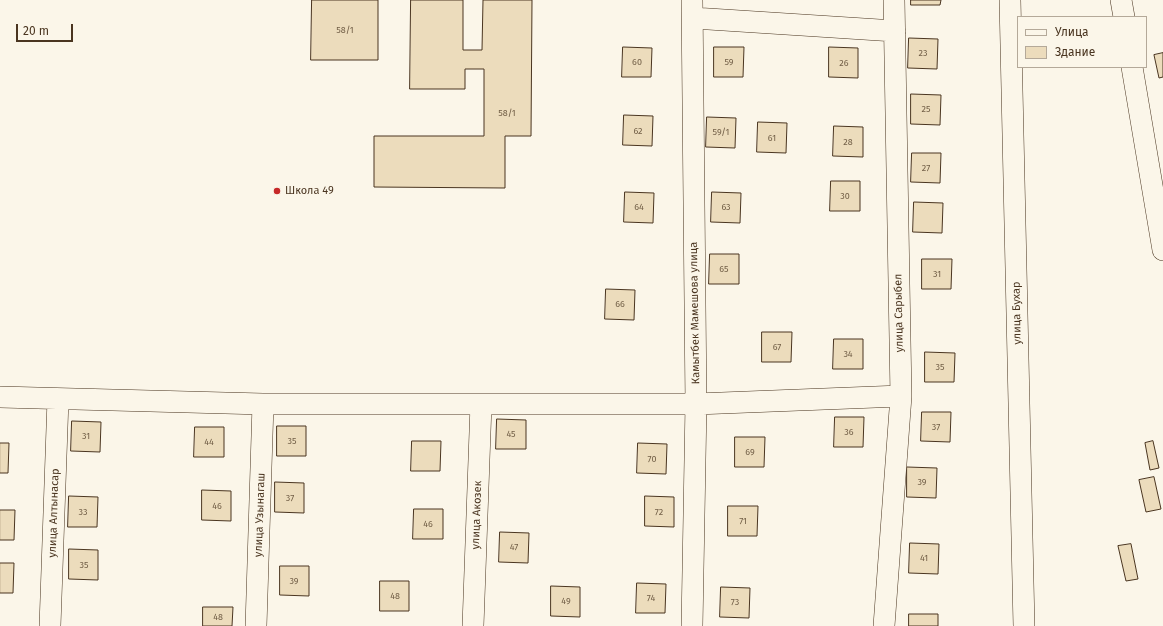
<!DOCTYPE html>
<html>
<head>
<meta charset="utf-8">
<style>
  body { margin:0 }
  #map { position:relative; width:1163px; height:626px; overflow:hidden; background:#fbf6e9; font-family:"Fira Sans",sans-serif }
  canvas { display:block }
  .legend { position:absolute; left:1017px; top:16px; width:130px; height:52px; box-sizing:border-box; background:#fbf6e9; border:1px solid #b4a999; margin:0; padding:5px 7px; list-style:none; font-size:12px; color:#4a3520 }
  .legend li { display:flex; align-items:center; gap:8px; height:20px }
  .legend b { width:20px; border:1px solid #b4a999 }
  .scale { position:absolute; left:16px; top:24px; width:57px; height:18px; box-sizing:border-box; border:2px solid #4a3520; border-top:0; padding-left:5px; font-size:12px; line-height:14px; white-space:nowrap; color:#4a3520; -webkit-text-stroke:3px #fbf6e9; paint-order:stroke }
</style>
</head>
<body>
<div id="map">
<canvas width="1163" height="626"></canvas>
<ul class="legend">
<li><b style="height:5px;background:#fbf6e9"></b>Улица</li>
<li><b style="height:11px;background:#ecdcbc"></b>Здание</li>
</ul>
<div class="scale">20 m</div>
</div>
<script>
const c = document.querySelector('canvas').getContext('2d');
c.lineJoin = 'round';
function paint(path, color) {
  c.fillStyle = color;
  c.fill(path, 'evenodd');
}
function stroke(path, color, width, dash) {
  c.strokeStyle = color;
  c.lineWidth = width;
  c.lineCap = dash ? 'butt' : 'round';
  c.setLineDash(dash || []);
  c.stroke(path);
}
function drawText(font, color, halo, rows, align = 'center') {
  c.font = font + ' "Fira Sans",sans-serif';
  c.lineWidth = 3;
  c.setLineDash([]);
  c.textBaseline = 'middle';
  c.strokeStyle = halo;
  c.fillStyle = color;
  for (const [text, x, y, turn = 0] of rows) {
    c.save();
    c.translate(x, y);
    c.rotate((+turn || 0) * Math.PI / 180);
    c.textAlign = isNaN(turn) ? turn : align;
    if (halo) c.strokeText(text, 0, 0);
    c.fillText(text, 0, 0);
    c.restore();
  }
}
const building = new Path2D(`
  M312,0H378V60H311Z
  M411,0H463V50H482L483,0H532L531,136H505V188L374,187V136H484V69H465V89H410Z
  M911,0H941L940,5H911Z
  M909,38L938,39L937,69L908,68Z
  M623,47L652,48L651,77H622Z
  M714,47H744L743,77H714Z
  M829,47L858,48V78L829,77Z
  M1163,53V77L1159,78L1154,55Z
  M911,94L941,95L940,125L911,124Z
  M624,115L653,116L652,146L623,145Z
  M707,117L736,118L735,148L706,147Z
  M758,122L787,123L786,153L757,152Z
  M834,126L863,127V157L833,156Z
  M912,153H941L940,183L911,182Z
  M831,181H860V211H830Z
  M625,192L654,193L653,223L624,222Z
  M712,192L741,193L740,223L711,222Z
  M914,202L943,203L942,233L913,232Z
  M710,254H739V284H709Z
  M922,259H952L951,289H922Z
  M606,289L635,290L634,320L605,319Z
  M762,332H792L791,362H762Z
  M834,339H863V369H833Z
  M925,352L955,353L954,382H925Z
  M922,412H951L950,442L921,441Z
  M835,417H864L863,447H834Z
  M497,419L526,420V449H496Z
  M72,421L101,422L100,452L71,451Z
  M277,426H306V456H277Z
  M195,427H224V457H194Z
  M735,437H765L764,467H735Z
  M412,441H441L440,471H411Z
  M1153,441L1159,468L1150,470L1145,443Z
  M0,443H9L8,473H0Z
  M638,443L667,444L666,474L637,473Z
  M907,467L937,468L936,498L907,497Z
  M1154,477L1161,509L1146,512L1139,480Z
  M275,482L304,483V513L275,512Z
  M202,490L231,491V521L202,520Z
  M69,496L98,497L97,527H68Z
  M645,496L674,497V527L645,526Z
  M728,506H758L757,536H728Z
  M414,509H443V539H413Z
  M0,510H15L14,540H0Z
  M500,532L529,533L528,563L499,562Z
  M910,543L939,544L938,574L909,573Z
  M1131,544L1138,579L1126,581L1118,546Z
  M69,549L98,550V580L69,579Z
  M0,563H14L13,593H0Z
  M280,566H309V596L280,595Z
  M380,581H409V611H380Z
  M637,583L666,584L665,613H636Z
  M551,586L580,587V617L551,616Z
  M721,587L750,588L749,618L720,617Z
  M203,607H233L232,626H203Z
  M909,614H938V626H909Z`);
const minor = new Path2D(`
  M1010,0L1024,626
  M1121,0L1124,17
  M693,18L895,31
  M1132,67L1163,250
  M0,397L263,404H696L901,396
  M50,626L58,399
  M256,626L263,404
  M473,626L481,404
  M692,626L696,404L692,0
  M884,626L901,396L894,0`);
const markers = [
  [277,191,4,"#c62828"]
];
const numberNames = [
  ["58/1",345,30],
  ["23",923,53],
  ["60",637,62],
  ["59",729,62],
  ["26",844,63],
  ["25",926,109],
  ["58/1",507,113],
  ["62",638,131],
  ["59/1",721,132],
  ["61",772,138],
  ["28",848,142],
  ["27",926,168],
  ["30",845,196],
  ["64",639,207],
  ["63",726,207],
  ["65",724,269],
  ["31",937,274],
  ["66",620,304],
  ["67",777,347],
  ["34",848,354],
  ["35",940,367],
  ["37",936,427],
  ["36",849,432],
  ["45",511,434],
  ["31",86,436],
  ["35",292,441],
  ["44",209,442],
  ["69",750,452],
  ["70",652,459],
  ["39",922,482],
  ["37",290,498],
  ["46",217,506],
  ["33",83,512],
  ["72",659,512],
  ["71",743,521],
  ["46",428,524],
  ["47",514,547],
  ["41",924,558],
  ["35",84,565],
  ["39",294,581],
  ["48",395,596],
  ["74",651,598],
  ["49",566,601],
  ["73",735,602],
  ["48",218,617]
];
const poiNames = [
  ["Школа 49",285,191]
];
const streetNames = [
  ["Камытбек Мамешова улица",695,313,-91],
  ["улица Сарыбел",899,313,-91],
  ["улица Бухар",1017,313,-91],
  ["улица Алтынасар",54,513,-88],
  ["улица Узынагаш",260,515,-88],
  ["улица Акозек",477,515,-88]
];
paint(building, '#ecdcbc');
stroke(building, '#4a3520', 1);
stroke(minor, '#4a3520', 22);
stroke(minor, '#fbf6e9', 21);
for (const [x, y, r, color] of markers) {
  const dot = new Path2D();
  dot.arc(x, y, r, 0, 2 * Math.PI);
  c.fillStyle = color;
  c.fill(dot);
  stroke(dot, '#fbf6e9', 1.5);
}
drawText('9px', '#725f47', null, numberNames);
drawText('11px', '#4a3520', '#fbf6e9', poiNames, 'left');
drawText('11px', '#4a3520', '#fbf6e9', streetNames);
</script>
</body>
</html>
